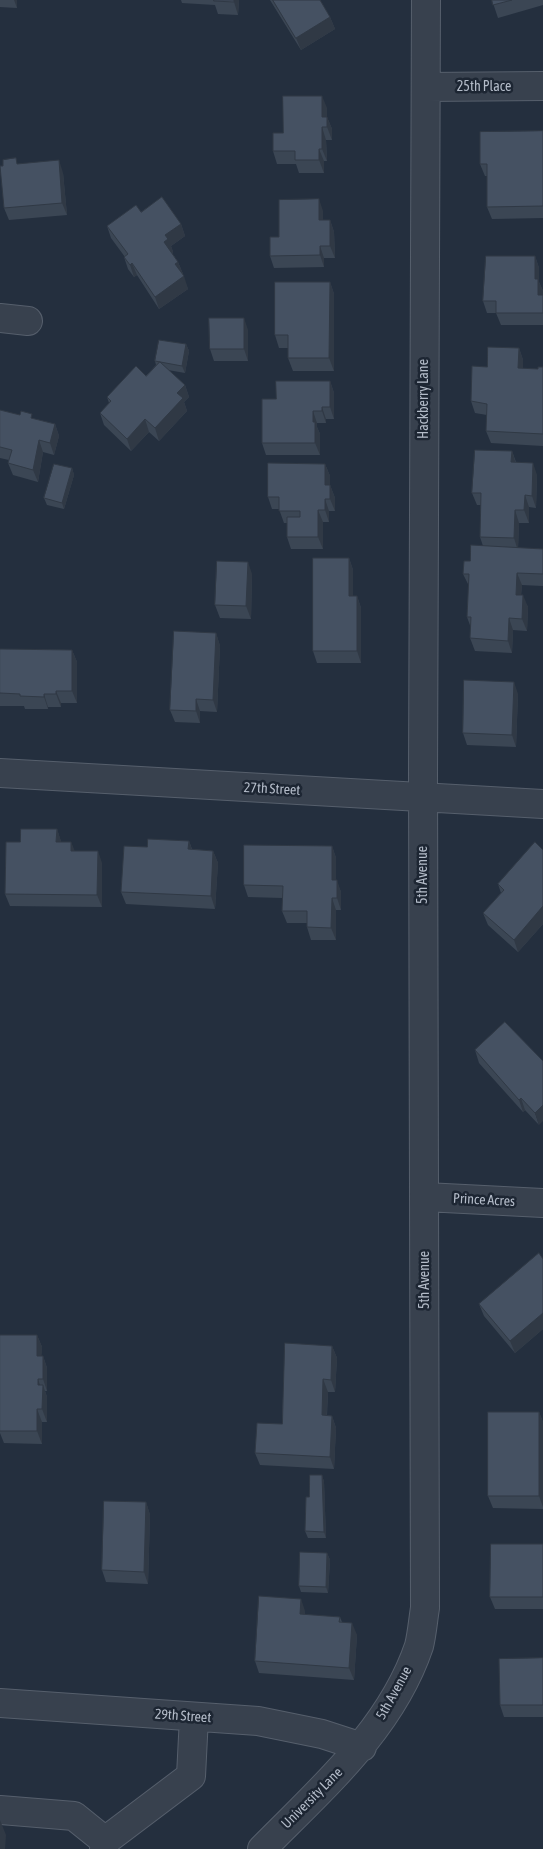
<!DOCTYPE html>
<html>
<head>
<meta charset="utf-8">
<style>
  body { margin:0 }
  canvas { display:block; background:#242f3e }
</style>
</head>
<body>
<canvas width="543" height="1849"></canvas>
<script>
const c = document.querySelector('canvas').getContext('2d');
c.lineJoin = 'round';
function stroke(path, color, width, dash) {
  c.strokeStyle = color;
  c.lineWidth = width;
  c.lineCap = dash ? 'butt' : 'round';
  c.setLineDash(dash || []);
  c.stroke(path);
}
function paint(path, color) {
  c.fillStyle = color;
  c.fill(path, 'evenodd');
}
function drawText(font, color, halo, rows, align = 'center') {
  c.font = font + ' "Asap Condensed",sans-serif';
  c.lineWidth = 5;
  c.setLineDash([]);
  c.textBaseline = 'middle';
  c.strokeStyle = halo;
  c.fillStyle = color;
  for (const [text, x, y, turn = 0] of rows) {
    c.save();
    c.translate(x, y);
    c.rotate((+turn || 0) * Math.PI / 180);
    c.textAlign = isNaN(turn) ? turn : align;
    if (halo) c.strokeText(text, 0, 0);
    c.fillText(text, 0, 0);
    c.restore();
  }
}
const minor = new Path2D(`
  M426,87L543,86
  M0,318L28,321
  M0,773L543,804
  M425,1197L543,1203
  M0,1703L258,1721L322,1734L362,1747
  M0,1810L74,1816L105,1841
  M104,1849L105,1841L191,1776L194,1717
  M262,1849C322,1788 391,1729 419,1646C422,1634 423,1620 425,1608L423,774L426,0`);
const wall = new Path2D(`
  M0,0H17V8L0,7Z
  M181,0H239L238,15L218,14L215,5L182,3Z
  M270,0H320L330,17L335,29L301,50Z
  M492,0H543V5L498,18Z
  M327,108V117L332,129V140H326L327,161H324V173H299L296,164H277L273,151L283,133Z
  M543,131V218L492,219L487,207V176H485L480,164Z
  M19,164L63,173L67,215L9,220L4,208L3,166Z
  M323,211V220H330L334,232L335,258H324V267L274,268L270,256L279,237Z
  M141,212L181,224L185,236L171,246L173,252L172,253L178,262L183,274H182L188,289L159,309L137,275L134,277L128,269L124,257H125L111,238L107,226Z
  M535,256L539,268V282L543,291V325H501L496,313H487L483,301Z
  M330,282L334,294V371H293L288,358V348H279L275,335Z
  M248,330V361H214L210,349Z
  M186,344L189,351L185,373L168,370L185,385L189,397L184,402L187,411L159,441L149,432L131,451L104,425L100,413L109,403L107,397L146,376L156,365L155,361Z
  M519,348L523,360V369H538L543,367V446L491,443L486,431L487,415L475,413L471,401L487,367Z
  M330,381L334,393V419H326V423H317V427L320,434V455H266L262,443L276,399Z
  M0,410L55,424L59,436L54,455L43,452L38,482L13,475L8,463L9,460L0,458Z
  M512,451L516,462L537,475L536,508L529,507V523H519L518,548L543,549V586L522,585L521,595L528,607L527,631L513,630L512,653L475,651L470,638L471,628L467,617L469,586L463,574L470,561L483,546L480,537L481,505H477L472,493Z
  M325,464L330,476V485L335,498V511H329V522H323V549H291L287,537V523H284L279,509H272L268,497Z
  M72,468L74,475L64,509L47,505L44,498Z
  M349,558L353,570V596H357L361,608V663H317L313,651Z
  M252,574L251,619L220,618L215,605Z
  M216,633L220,646L217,712L200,711V723L175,722L170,710Z
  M0,649L72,650L77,662V703H61V707H48V709H25L24,706H0Z
  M518,694L516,747L467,745L463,733Z
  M57,829L61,842H71L74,851L102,863V907L10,906L5,894L20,842Z
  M189,841L192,849L213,851L218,863L215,909L126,904L121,892L147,847Z
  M332,846L336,858V880L341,892V910H336V940H311L307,927V923H287L282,911L283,898L248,897L244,885Z
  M543,850V924L518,952L488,925L483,913L501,893L498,884Z
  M505,1022L539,1125L525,1110L523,1112L479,1063L475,1050Z
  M543,1259V1329L515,1353L484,1316L479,1304Z
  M0,1335H37L42,1347L41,1356H43L47,1368V1391H45L47,1397V1422H42V1444L4,1443L0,1433Z
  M332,1346L337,1358L335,1392H328L327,1415L332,1416L336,1428L334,1469L260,1465L255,1453L282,1424Z
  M539,1412L543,1422V1509L493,1508L488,1496Z
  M322,1475L324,1482L326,1538H308L305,1531L309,1497Z
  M146,1502L150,1515L148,1584L106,1582L102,1570Z
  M543,1544V1609H495L490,1597Z
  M327,1553L330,1560L328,1593L301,1592L299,1586Z
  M305,1611V1615L340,1617L342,1622L357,1635L354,1680L259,1673L255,1661Z
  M543,1658V1717H504L500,1705Z`);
const shadedWall = new Path2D(`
  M14,0H17V8Z
  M234,0H239L238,15L234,2Z
  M330,17L335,29L301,50L296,38Z
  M322,96L327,108V127L322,117Z
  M327,117L332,129V140L327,127Z
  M322,127L326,140L327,161L322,149Z
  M319,149L324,161V173L319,160Z
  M59,160L63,173L67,215L62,203Z
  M319,199L323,211V232L319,220Z
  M330,220L334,232L335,258L330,246Z
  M181,224L185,236L171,246L173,252L169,255L164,242L165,235Z
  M320,246L324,258V267L320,255Z
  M535,256L539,268V282L543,291V307L538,295L535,279Z
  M178,262L183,274L179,276L175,264Z
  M132,263L137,275L134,277L130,265Z
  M184,276L188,289L159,309L155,297Z
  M330,282L334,294V371L329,358Z
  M244,318L248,330V361L244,349Z
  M186,344L189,351L185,373L182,366Z
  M519,348L523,360V381L518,368Z
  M330,381L334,393V419L330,407Z
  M185,385L189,397L184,402L187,411L159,441L155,428L177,393Z
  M322,407L326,419V423L322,411Z
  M313,411L317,423V427L320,434V455L315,443L313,422Z
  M145,419L149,432L131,451L127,439Z
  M55,424L59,436L54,455L50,443Z
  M39,440L43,452L38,482L33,470Z
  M512,451L516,464L511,462Z
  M533,463L537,475L536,508L532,496Z
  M325,464L330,476V498L325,485Z
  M72,468L74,475L64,509L62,503Z
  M330,485L335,498V511L330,499Z
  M525,495L529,507V523L524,510Z
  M325,499L329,511V522L325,510Z
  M318,510L323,522V549L318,537Z
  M515,510L519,523L518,551L514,538Z
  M349,558L353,570V608L349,596Z
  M248,562L252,574L251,619L246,606Z
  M517,573L522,585L520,607L516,595Z
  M523,595L528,607L527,631L522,619Z
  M357,596L361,608V663L357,651Z
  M509,618L513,630L512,653L508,641Z
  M216,633L220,646L217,712L213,700Z
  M72,650L77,662V703L72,691Z
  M514,682L518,694L516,747L512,735Z
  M56,691L61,703V707L56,694Z
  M44,694L48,707V709L44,697Z
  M196,699L200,711V723L196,711Z
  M57,829L61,841V854L56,842Z
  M189,841L193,853L188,849Z
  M71,842L76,854L71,851Z
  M332,846L336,858V892L332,880Z
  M98,851L102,863V907L97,895Z
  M213,851L218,863L215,909L211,896Z
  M337,880L341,892V910L337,898Z
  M332,898L336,910V940L331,928Z
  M543,906V924L518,952L514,940Z
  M521,1098L525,1110L523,1112L519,1100Z
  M543,1105V1121L539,1125L535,1113Z
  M543,1313V1329L515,1353L510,1341Z
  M37,1335L42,1347L41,1368L37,1356Z
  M332,1346L337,1358L335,1392L331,1380Z
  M43,1356L47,1368V1391L43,1379Z
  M38,1379L42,1391L43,1385L47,1397V1422L42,1409L38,1385Z
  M323,1379L328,1392L326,1427L322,1415Z
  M37,1409L42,1422V1444L37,1431Z
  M539,1412L543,1422V1507L539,1496Z
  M332,1416L336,1428L334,1469L330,1457Z
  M322,1475L324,1482L326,1538L324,1532Z
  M146,1502L150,1515L148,1584L144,1572Z
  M327,1553L330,1560L328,1593L326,1587Z
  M301,1599L305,1611L304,1627L300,1614Z
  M352,1623L357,1635L354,1680L349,1668Z
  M0,1820L6,1835L5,1849H0Z`);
const building = new Path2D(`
  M214,0H234V2L214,1Z
  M273,0H320L330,17L296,38Z
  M492,0H512L493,5Z
  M283,96H322V117H327V127H322V149H319V160H295V151H273V133H283Z
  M543,131V206L487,207V164H480V132Z
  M16,158L17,164L59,160L62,203L4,208L0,166H3V160Z
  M162,197L181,224L165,235L168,239L164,242L178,262L175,264L184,276L155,297L132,263L130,265L124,257L128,254L107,226L136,205L141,212Z
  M319,199V220H330V246H320V255L270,256V237H279V200Z
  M486,256H535V279H538V295H543V313H496V301H483Z
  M275,282H330L329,358H288V335H275Z
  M209,318H244V349H210Z
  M159,340L186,344L182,366L155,361Z
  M488,347L519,348L518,368L538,369V367H543V434L486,431L487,404L471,401L472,366L487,367Z
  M160,362L185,385L177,393L183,398L155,428L145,419L127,439L100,413L111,401L107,397L136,366L146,376Z
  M276,381H330V407H322V411H313V422H315V443H262V399H276Z
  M0,410L20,415L21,411L32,414L31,418L55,424L50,443L39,440L33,470L8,463L12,450L0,447Z
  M475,450L512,451L511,462L533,463L532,496L525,495L524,510H515L514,538L480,537L481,493H472Z
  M268,463L325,464V485H330V499H325V510H318V537H287V517H300V511H279V497H268Z
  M54,464L72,468L62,503L44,498Z
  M471,545L543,549V574L517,573L516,595H523L522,619L509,618L508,641L470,638L471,617H467L469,574H463L464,561H470Z
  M313,558H349V596H357V651H313Z
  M217,561L248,562L246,606L215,605Z
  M174,631L216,633L213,700L196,699V711L170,710Z
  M0,649L72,650V691H56V694H44V697L20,696V694L0,693Z
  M464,680L514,682L512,735L463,733Z
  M21,829H57L56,842H71V851H98L97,895L5,894L6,842H20Z
  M148,839L189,841L188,849L213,851L211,896L121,892L124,846L147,847Z
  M535,842L543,850V906L514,940L483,913L504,890L498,884Z
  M244,845L332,846V880H337V898H332L331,928L307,927V911H282L283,886L244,885Z
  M505,1022L543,1061V1105L535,1113L521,1098L519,1100L475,1050Z
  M539,1253L543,1259V1313L510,1341L479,1304Z
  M0,1335H37V1356H43V1379H38V1385H43L42,1409H37V1431H0Z
  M285,1343L332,1346L331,1380L323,1379L322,1415L332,1416L330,1457L255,1453L257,1423L282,1424Z
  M488,1412H539V1496H488Z
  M310,1475H322L324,1532L305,1531L306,1497H309Z
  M104,1501L146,1502L144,1572L102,1570Z
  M491,1544H543V1597H490Z
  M300,1552L327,1553L326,1587L299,1586Z
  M259,1596L301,1599L300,1614L340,1617L339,1622L352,1623L349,1668L255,1661Z
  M543,1658V1705H500L499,1659Z`);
const streetNames = [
  ["25th Place",484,87],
  ["Hackberry Lane",424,399,-90],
  ["27th Street",272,789,3],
  ["5th Avenue",423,875,-90],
  ["Prince Acres",484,1200,3],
  ["5th Avenue",425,1280,-90],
  ["5th Avenue",394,1693,-61],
  ["29th Street",183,1716,4],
  ["University Lane",312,1798,-45]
];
stroke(minor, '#565f6c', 30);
stroke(minor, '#38414e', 28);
paint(wall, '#3b4654');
paint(shadedWall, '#303945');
paint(building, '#455162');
stroke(building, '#303945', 1);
drawText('14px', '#b4bcc9', '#1d2633', streetNames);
</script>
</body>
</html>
